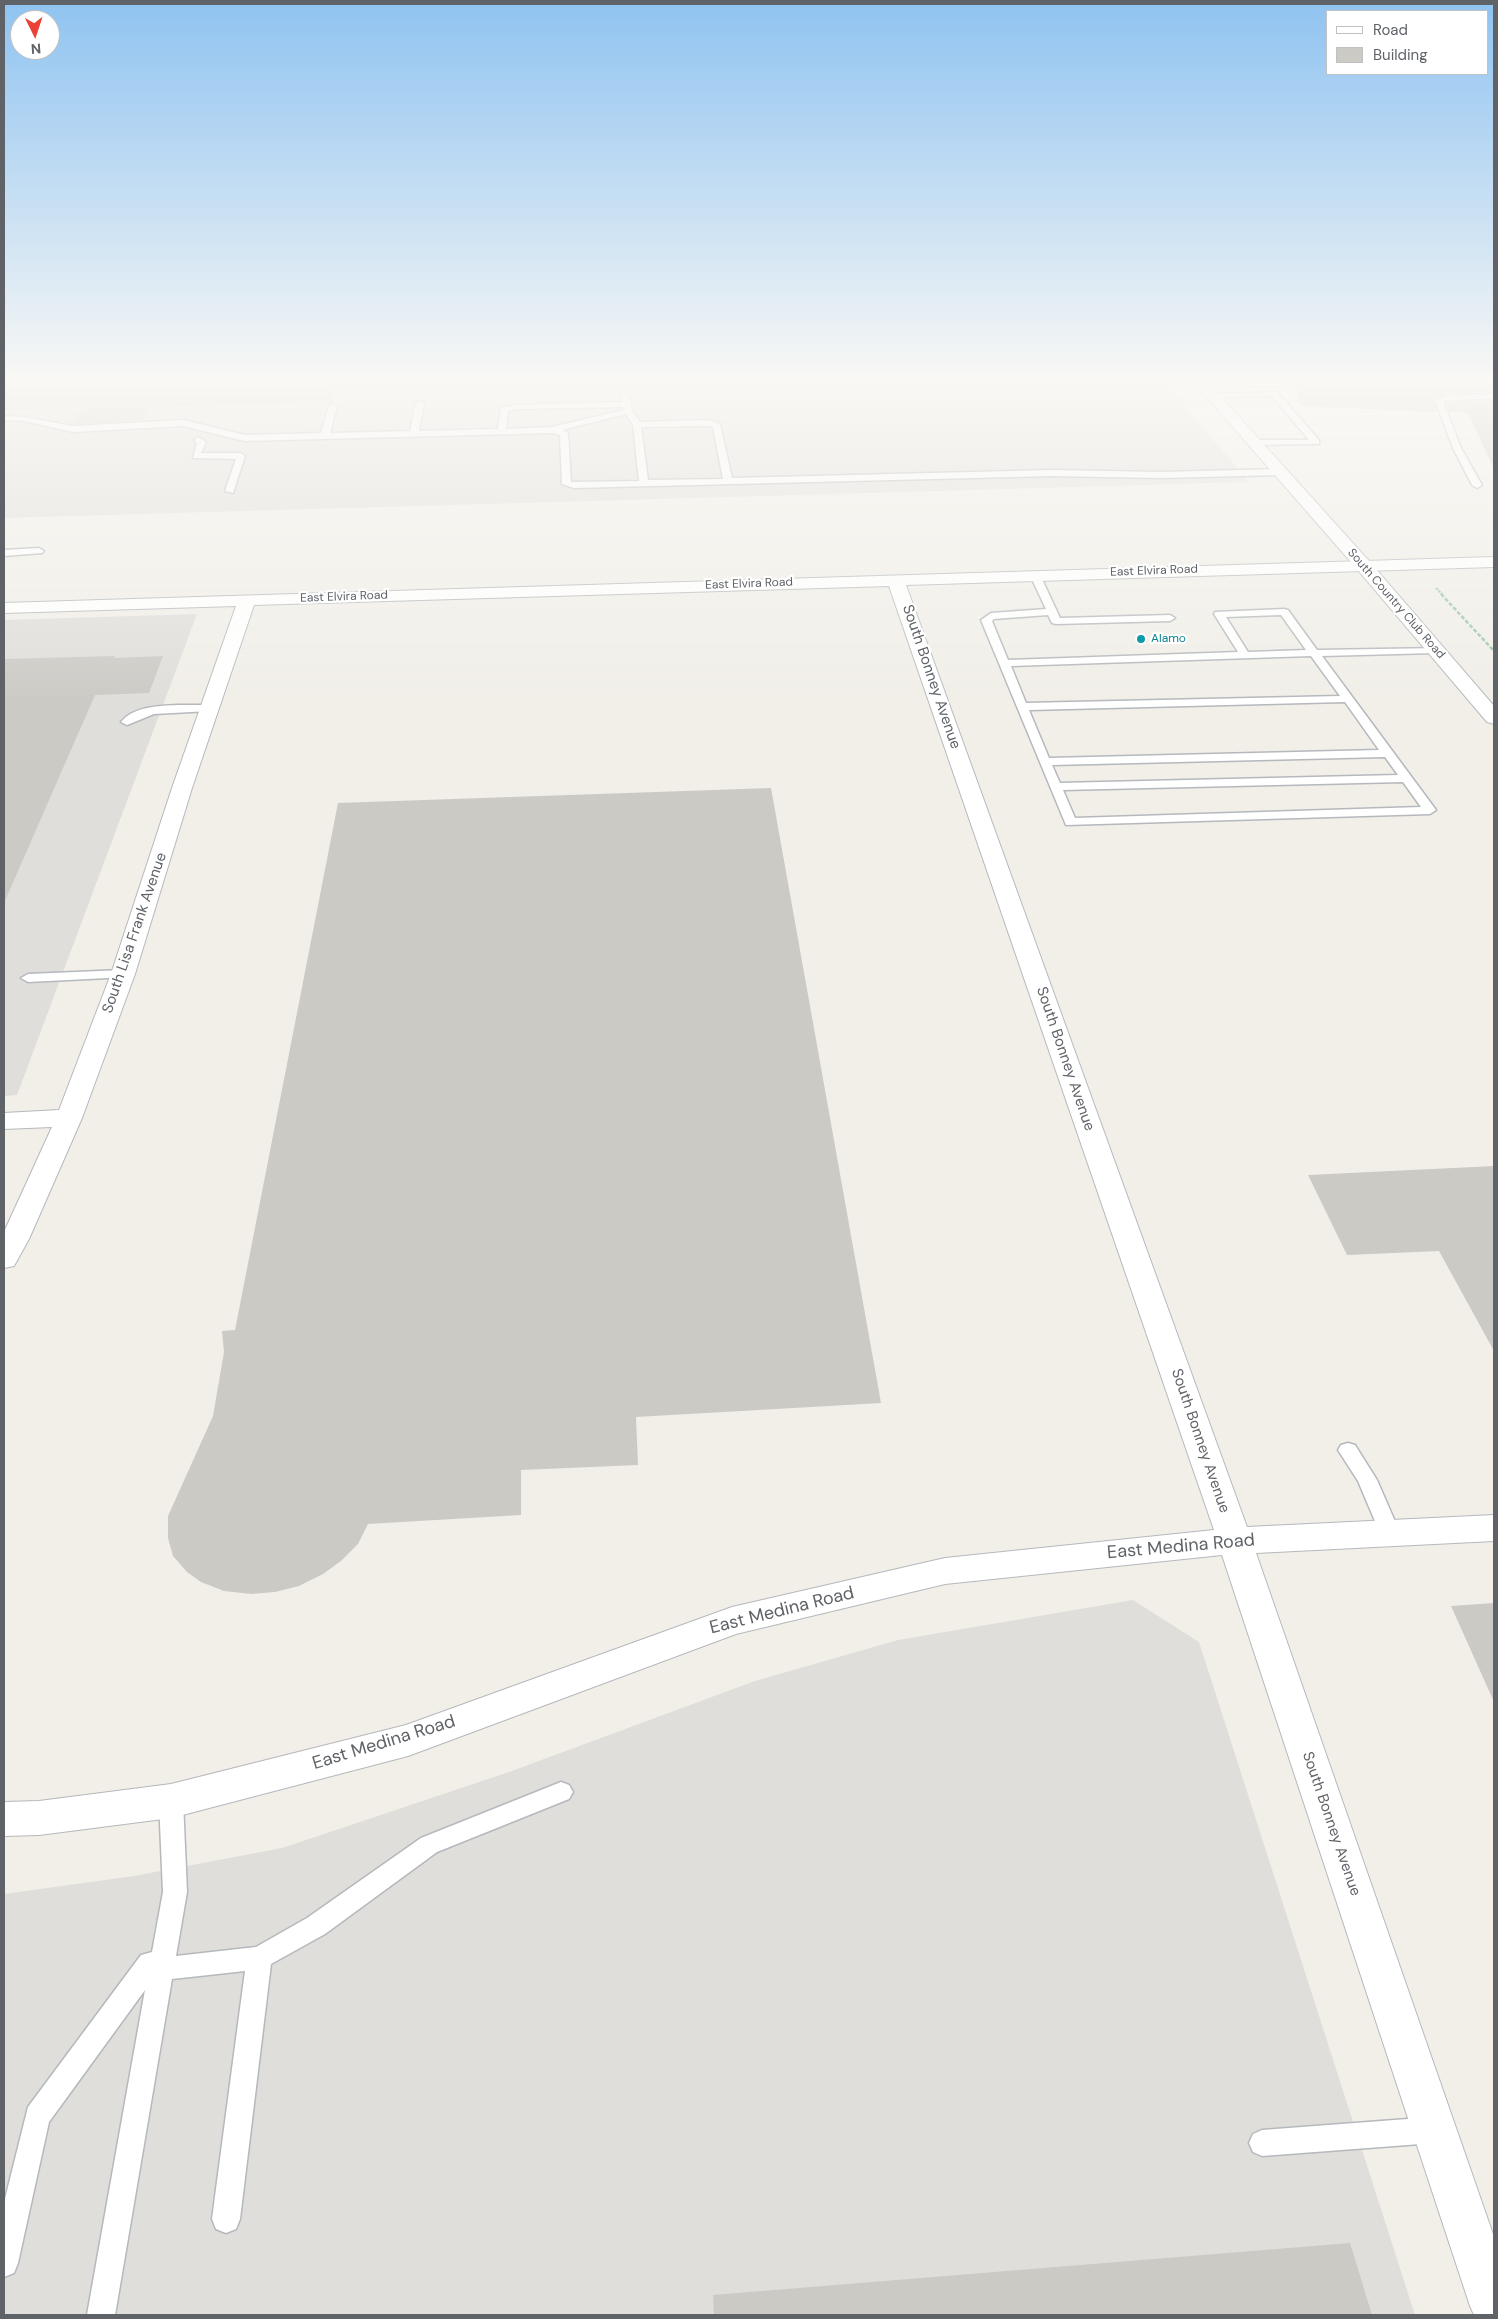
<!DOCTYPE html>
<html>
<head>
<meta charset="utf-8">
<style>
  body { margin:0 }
  #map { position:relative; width:1498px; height:2319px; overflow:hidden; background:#f1efe8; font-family:"DM Sans",sans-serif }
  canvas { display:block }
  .frame { position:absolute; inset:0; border:5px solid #5f6368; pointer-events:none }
  .legend { position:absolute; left:1326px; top:10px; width:162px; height:65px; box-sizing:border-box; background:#fff; border:1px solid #bfc1c3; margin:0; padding:6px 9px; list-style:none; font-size:15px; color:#5f6368 }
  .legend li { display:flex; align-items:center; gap:10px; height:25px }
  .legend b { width:25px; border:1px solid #bfc1c3 }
  .north { position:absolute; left:10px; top:10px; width:50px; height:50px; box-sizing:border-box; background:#fff; border:1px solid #bfc1c3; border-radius:50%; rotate:176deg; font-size:14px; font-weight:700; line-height:20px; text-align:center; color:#5f6368 }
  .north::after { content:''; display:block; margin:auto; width:18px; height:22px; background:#ea4335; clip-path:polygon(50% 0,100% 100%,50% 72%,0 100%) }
</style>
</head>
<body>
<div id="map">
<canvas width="1498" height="2319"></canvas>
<div class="frame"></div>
<ul class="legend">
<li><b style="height:6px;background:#fff"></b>Road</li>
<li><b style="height:14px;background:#cccac5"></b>Building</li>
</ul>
<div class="north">N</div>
</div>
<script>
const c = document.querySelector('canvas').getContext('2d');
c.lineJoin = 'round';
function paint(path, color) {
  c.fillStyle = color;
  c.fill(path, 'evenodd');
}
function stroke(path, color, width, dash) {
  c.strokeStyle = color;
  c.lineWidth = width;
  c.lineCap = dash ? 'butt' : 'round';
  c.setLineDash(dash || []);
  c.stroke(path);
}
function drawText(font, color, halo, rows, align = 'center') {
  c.font = font + ' "DM Sans",sans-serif';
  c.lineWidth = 4.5;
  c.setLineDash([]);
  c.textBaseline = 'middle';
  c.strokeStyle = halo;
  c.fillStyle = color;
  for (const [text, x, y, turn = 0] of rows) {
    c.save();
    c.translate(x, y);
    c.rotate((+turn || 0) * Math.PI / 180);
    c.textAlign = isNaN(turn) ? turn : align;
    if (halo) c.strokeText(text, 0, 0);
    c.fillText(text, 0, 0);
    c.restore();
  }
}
const industrial = new Path2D(`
  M4,378H1161L1249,482L4,518Z
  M197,614L17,1095L4,1096V620Z
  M1133,1600L1199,1642L1415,2315H4V1894L134,1876L282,1848L509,1772L755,1681L898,1640Z`);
const building = new Path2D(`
  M4,378H332V402L150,407L143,420L73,424L82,408L4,410Z
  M1294,378H1494V392L1447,393L1433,399L1437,412L1301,406Z
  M1494,400V469L1468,413L1449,412L1446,403Z
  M115,656L114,658L163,656L149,693L95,695L4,903V659Z
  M771,788L881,1403L636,1417L638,1465L521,1470V1515L368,1524L358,1544L341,1561L323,1574L299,1586L275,1592L251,1594L224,1591L201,1582L187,1572L173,1556L168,1538V1516L213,1416L224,1352L222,1331L235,1330L338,803Z
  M1494,1166V1351L1439,1251L1347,1255L1308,1175Z
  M1494,1603V1702L1451,1606Z
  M1350,2243L1372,2315H714L713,2295Z`);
const pathFar1 = new Path2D(`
  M1436,588L1443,595`);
const path = new Path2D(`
  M1441,594L1494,651`);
const lane = new Path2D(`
  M1277,392L1319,440V444L1252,445V441L1255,440H1309L1272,396L1213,398L1209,396L1213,394Z
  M625,393L629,395L632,411L640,422L708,420L720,424L732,478L1052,470L1161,472L1280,469L1284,472L1280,475L1161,478L1052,476L574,488L562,484L560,435L552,433L245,441L183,426L73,432L24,421L4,420V416L24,417L73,426L183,420L245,435L321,433L329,406L333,404L337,406L330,433L410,431L416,403L420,401L424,403L419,431L498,429L501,408L516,405L622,402L621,395ZM623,407L624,410L552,427L506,429L508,411L516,409ZM626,414L633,425L639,481L571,482L568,433L562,430ZM707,426L713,427L723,479L648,480L641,427Z
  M1494,394V398L1443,401L1461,448L1482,485L1477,488L1472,485L1453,448L1435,400L1448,395Z
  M198,437L206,442L201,453H241L245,456L233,493L225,491L236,459L193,458L197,443L194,440Z
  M39,548L44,551L42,553L4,556V550Z
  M1035,572L1040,575L1060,618L1170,615L1175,618L1170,621L1056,624L1052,623L1048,615L994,619L992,621L1008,660L1238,652L1214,614L1215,612L1284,609L1288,610L1317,650L1440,648L1441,650L1436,653L1322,656L1436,810L1430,814L1066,825L981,620L991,613L1046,609L1030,575ZM1281,615L1306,650L1248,652L1226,617ZM1311,656L1340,696L1026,703L1011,666ZM1345,702L1379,750L1049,758L1029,710ZM1385,757L1398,775L1060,783L1052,765ZM1403,782L1421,807L1075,818L1063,790Z
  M178,705H210L216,708L210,711L154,714L127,725L121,722C134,706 159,706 178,705Z
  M123,970L128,971L130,974L128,977L28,982L21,978L28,974Z
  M1348,1443L1355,1445L1377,1480L1400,1533L1397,1538L1390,1541L1383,1538L1380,1533L1358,1481L1338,1450L1341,1445Z
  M561,1782L569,1785L573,1792L569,1799L437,1852L325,1934L271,1964L240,2219L236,2229L226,2233L216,2229L212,2219L245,1971L172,1979L115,2315H87L145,1990L49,2122L18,2263L14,2273L4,2277V2203L28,2107L141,1955L152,1952L163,1892L159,1801L163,1794L171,1791L179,1794L183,1801L187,1892L176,1956L256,1947L307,1918L421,1838Z
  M1434,2117L1443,2121L1447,2130L1443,2139L1434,2143L1262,2156L1253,2152L1249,2143L1253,2134L1262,2130Z`);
const street = new Path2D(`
  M1494,557V567L906,585L1247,1527L1494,1515V1541L1256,1553L1494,2237V2315H1474L1470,2306L1222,1555L945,1584L736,1634L408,1756L171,1818L39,1835L4,1836V1802L39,1801L171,1784L406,1725L732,1607L945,1558L1214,1530L889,586L254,605L192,788L135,974L82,1118L29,1239L14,1266L4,1268V1232L52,1127L4,1129V1113L59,1110L111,974L172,788L236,606L4,613V603Z`);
const secondary = new Path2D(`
  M1190,378H1204L1369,561L1494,706V724L1487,722L1357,569Z`);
const markers = [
  [1141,639,5,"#0f9aa8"]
];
const farStreetnames = [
  ["East Elvira Road",1154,571,-2],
  ["East Elvira Road",749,584,-2],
  ["East Elvira Road",344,597,-2],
  ["South Country Club Road",1396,604,49]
];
const farCulturenames = [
  ["Alamo",1151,639]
];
const streetNames = [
  ["South Bonney Avenue",931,677,71],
  ["South Lisa Frank Avenue",135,933,-71],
  ["South Bonney Avenue",1065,1059,71],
  ["South Bonney Avenue",1200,1441,71],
  ["South Bonney Avenue",1331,1824,71]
];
const nearStreetnames = [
  ["East Medina Road",1181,1547,-5],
  ["East Medina Road",782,1611,-14],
  ["East Medina Road",384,1743,-17]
];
paint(industrial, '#e0deda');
paint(building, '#cccac5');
stroke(lane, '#b5b8bc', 3);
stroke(street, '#b5b8bc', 2);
stroke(secondary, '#b6babf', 2);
stroke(pathFar1, '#9cc7a9', 2, [2.5, 1]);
stroke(path, '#9cc7a9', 2.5, [4, 2]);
paint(lane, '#fff');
paint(street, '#fff');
paint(secondary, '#fff');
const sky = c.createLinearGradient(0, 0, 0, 703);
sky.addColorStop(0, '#8fc3f1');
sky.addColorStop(0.54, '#f9f8f5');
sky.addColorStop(1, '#f9f8f500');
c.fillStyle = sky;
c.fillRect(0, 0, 1498, 703);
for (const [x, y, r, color] of markers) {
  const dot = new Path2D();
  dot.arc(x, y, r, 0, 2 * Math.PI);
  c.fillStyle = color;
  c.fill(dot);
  stroke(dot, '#fff', 2);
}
drawText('12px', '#5f6368', '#fff', farStreetnames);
drawText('12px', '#0d838f', '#fff', farCulturenames, 'left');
drawText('15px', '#5f6368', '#fff', streetNames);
drawText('18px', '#5f6368', '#fff', nearStreetnames);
</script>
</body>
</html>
